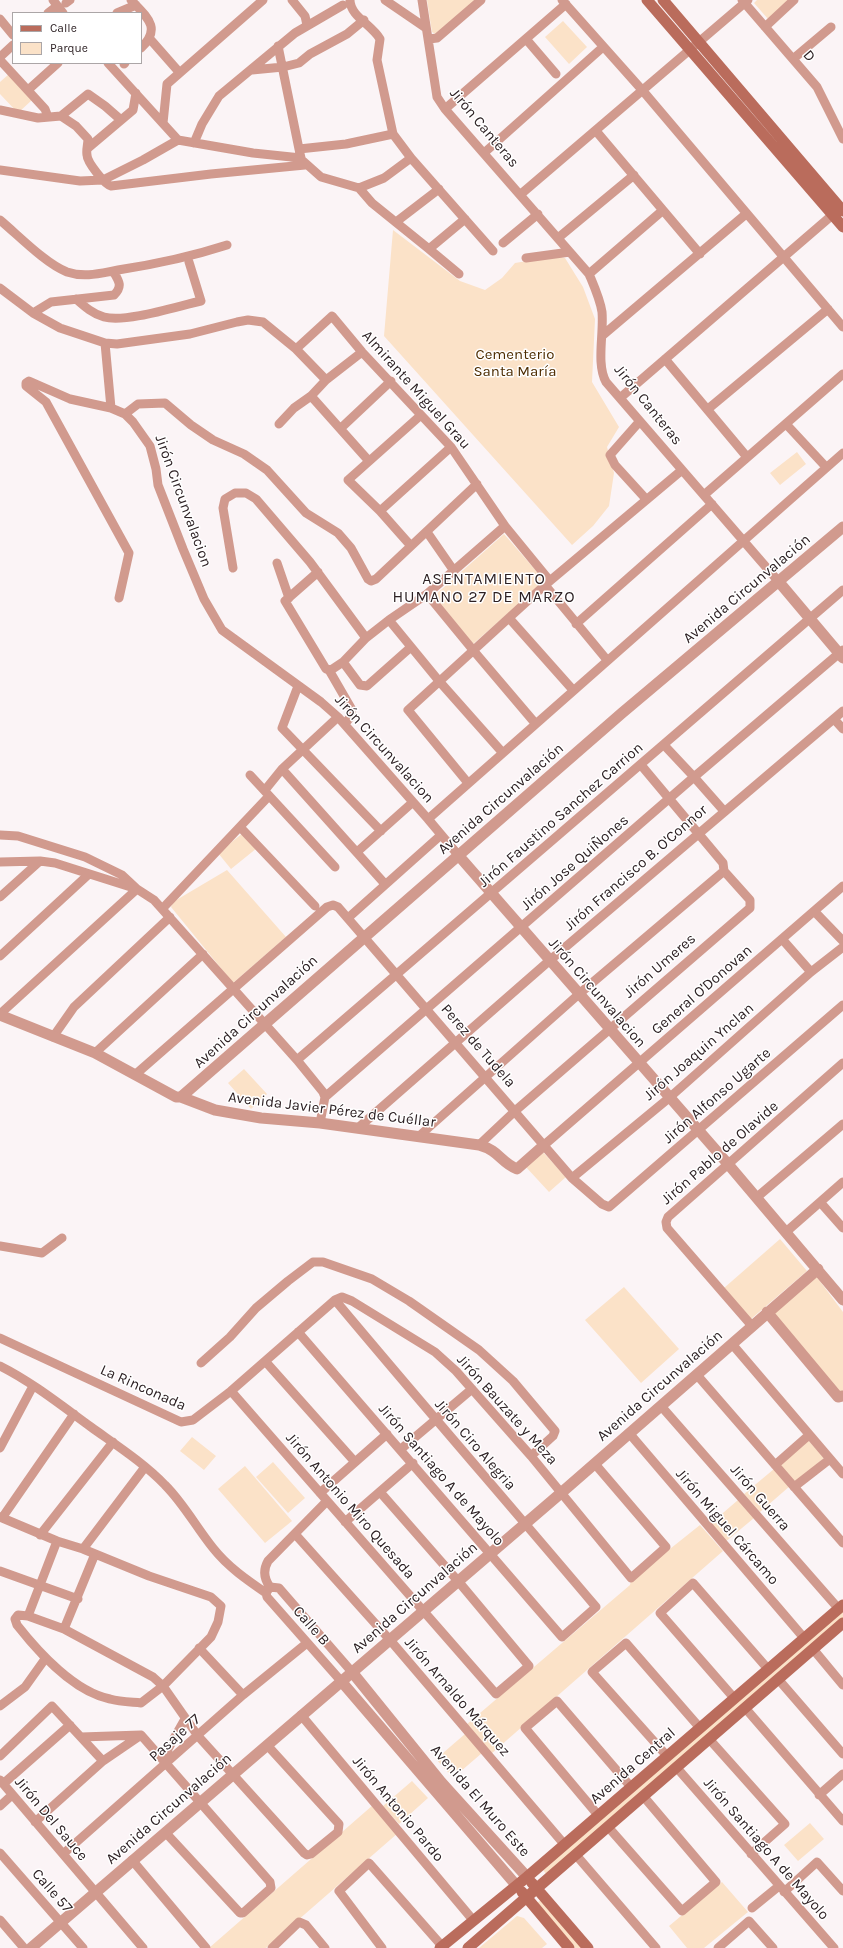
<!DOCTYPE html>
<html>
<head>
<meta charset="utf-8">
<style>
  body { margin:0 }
  #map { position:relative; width:843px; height:1948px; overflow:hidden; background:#fbf4f6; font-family:Karla,sans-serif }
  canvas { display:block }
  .legend { position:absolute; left:12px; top:12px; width:130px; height:52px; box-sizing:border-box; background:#fff; border:1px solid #aba6a7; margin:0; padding:5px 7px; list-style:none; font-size:12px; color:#2d2124 }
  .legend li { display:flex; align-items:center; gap:8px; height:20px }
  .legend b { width:20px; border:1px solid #aba6a7 }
</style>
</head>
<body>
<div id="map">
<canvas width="843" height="1948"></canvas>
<ul class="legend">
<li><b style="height:5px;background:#ba6c5c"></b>Calle</li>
<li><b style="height:11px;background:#fbe2c8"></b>Parque</li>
</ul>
</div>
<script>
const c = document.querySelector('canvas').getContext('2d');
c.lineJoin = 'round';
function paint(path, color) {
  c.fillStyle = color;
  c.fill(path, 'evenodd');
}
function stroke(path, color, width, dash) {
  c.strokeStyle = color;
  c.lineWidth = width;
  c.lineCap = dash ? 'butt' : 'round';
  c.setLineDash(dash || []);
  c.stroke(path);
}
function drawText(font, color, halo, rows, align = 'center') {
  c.font = font + ' Karla,sans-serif';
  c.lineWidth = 3;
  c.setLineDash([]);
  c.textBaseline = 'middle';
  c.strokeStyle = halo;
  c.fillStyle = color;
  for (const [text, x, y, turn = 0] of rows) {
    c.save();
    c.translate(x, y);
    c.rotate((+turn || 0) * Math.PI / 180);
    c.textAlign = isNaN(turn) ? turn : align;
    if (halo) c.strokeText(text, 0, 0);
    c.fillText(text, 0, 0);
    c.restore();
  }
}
const green = new Path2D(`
  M427,0H476L437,35L432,32Z
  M757,0H789L768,19L754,3Z
  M563,21L587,47L569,64L545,37Z
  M9,74L32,100L18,113L0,94V82Z
  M393,230L460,281L485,290L502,278L515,263L557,256L565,258L583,287L595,319L592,382L619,427L607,447L614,473L609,506L593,526L572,545L384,336Z
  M797,452L806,464L780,485L770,473Z
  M504,534L545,581L473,644L434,596Z
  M243,833L257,848L231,869L218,853Z
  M227,870L286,937L233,983L171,907L173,902Z
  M244,1069L267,1094L251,1109L228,1083Z
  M542,1151L566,1177L549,1192L525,1166Z
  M780,1239L807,1271L751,1319L724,1288Z
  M816,1276L843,1312V1392L839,1393L772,1315Z
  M624,1287L679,1349L641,1383L585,1320Z
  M192,1437L216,1456L204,1470L180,1451Z
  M807,1439L824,1458L795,1483L778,1464Z
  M273,1462L305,1498L288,1513L256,1477Z
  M245,1466L292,1521L265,1543L218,1489Z
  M774,1469L790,1486L760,1512L744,1494Z
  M738,1500L754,1518L724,1543L709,1525Z
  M700,1525L723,1551L491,1754L466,1725L630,1585L631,1580Z
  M843,1610V1619L547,1875L543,1870Z
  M465,1734L482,1753L453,1778L436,1759Z
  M412,1781L428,1798L399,1824L383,1806Z
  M373,1805L398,1833L266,1948H209Z
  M810,1823L824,1839L798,1861L784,1845Z
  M722,1882L748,1912L704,1948H687L669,1926Z
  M542,1899L584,1948H575L537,1903Z
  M517,1916L524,1918L547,1944L542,1948H479Z`);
const minor = new Path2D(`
  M53,0L63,13
  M131,0C147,17 162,28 141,48
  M292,0L305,16L307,25
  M350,0C350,16 372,25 380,39L377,60L393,134L411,158L493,251
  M385,0L426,28
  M422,0L437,97L445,109L589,274C594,286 600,299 602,312C604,334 596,364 606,382L779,582
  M562,0L643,91L843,327
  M742,0L817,87L843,139
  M66,3L70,0
  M48,13L57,6
  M117,13L136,5
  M0,19L13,35
  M765,27L794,0
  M150,39L179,72
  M429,39L437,38L481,0
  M526,39L556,74
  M278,46L299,149
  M0,57L13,45
  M793,59L831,27
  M0,60L45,109L48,117
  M108,63L178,140L253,153L301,158L299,149L346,144L393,134
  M124,64L125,63
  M252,70L283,67L299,63L310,54L347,34L364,20
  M28,90L58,63
  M445,109L566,4
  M0,110L38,118L61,116L76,126L88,139C88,144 86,150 87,155C87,162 105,185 111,186L211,174L305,165
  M61,116L88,94L105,106L121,120
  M163,123L167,84L263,0
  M596,131L700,254
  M194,143L202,124L219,96L295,33L343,5
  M88,148L133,110L136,93
  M484,153L603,47
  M303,161L321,177L359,188L372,203L429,249L465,219
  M0,170L80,181L103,180L143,160L178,140
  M359,188L384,178L411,158
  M521,194L748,0
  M0,220C18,235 46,264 67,272C85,278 101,273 118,270C157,264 190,257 227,245
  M396,222L439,189
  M558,238L634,175
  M503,243L538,214
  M429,249L459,274
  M526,258L570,252
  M589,274L662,211
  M0,288L33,313L60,328L105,343L117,344L190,334L237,322L248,320L263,322L296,349L326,380
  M76,299C85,307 93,314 104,317C126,323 178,306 201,301L189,262
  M33,313L51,302L114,295C123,286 119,281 113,271
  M603,335L746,214
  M105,343L111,408
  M296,349L332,316L362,352L451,447L505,526L550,581
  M665,359L747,457
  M311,396L368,460
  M620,398L837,211
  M708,409L828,309
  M125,414L138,404L165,403L191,425L213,440L244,454L267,470L306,513L338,533L351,548L368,579L371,581L376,579L477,484
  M640,421L610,455L615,465L646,499
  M279,424L294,408L311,396L326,380L362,352
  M786,424L826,467
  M341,428L391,381
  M704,495L843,374
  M380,511L451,447
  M427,532L454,571
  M411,546L380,511L348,480L421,415
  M277,563L289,598
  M233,568L223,508L225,499L235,493H246L256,499L310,562L366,638
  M318,572L285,601L326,669L331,670L343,662L366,638L389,620L427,594L505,526
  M545,585L607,660
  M427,594L473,650L535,723
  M119,598L129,553L46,402L26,386V383L29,381L70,399L111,408L125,414L133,422L150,446L156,469L158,485L183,549L204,599L222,630L321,702L338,717L428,819L459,856
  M509,618L573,690
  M389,620L439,681L502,752
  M576,624L712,504
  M343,662L360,685L367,686L411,647
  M329,670L351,708V716L345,724
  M298,686L282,728L381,831
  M834,719L843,729
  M664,745L694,777L724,811
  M641,765L723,863L724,871
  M282,769L385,884
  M250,775L335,867
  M468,783L408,710L545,585L682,470
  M265,790L282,769L338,717
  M428,819L843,453
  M241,828L315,906
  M0,835L18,836L85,857L122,875L137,889L0,1014
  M357,852L413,802
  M0,862L40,861L55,863L137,889L154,900L297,1060L323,1092L325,1097L320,1123
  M0,897L40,861
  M163,908L269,796
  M814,911L843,941
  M348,918L441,835
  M782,939L811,972
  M0,956L89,874
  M53,1037L74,1007L170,917
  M95,1053L203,954
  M297,1060L843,590
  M136,1074L327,907L333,905L338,907L572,1178L602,1204L609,1207L843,1005
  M325,1097L694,777L843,650
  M358,1128L549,961L843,711
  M418,1137L579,994L724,871
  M479,1145L515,1111L750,908V900L724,871
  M543,1146L843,886
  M572,1178L669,1098L811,972L843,947
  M756,1198L843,1124
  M820,1202L843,1228
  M786,1232L843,1182
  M0,1246L42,1253L62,1238
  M752,1326L667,1228L666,1222L668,1217L843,1063
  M298,1332L562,1637L596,1607C509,1504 421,1403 335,1300
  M0,1338L181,1422L193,1420L231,1391L335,1300L342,1297L352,1301L435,1352L456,1371L531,1456L631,1578L666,1547L595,1464
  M732,1344L843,1474
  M265,1361L355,1462
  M201,1363L230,1337L256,1308L288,1281L313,1262H323L372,1279L409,1301L479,1350L513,1381L555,1431L553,1436L531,1456
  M0,1366C32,1382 62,1406 91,1427C116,1445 144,1463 165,1485C184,1504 196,1527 213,1548C228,1567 247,1580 266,1593
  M697,1375L843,1543
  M231,1391L496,1694L529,1666L458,1581L380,1492
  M661,1406L838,1608
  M629,1433L804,1638
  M0,1448L33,1386
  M401,1449L472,1389
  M775,1465L809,1435
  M794,1487L830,1459
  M320,1493L387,1434
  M0,1517L57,1541L83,1549L149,1576L211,1597L221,1606L218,1622L211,1637L163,1686L141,1703C131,1702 120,1702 110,1699C75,1692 39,1653 17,1625L15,1619L18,1615L28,1616L64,1629L153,1677L163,1686L198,1736L304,1853L307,1855L311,1854L338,1832L339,1824L267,1745
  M2,1518L74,1414
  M345,1522L413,1463
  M295,1534L390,1640L564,1844
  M40,1535L113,1442
  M83,1549L145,1467
  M0,1571L78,1599
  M270,1587L266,1593L267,1597L341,1681
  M270,1587L279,1588L352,1672
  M270,1587C264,1579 263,1570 268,1561L327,1501
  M28,1616L57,1541
  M64,1629L95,1554
  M199,1648L243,1695
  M813,1649L843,1685
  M778,1679L843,1754
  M734,1698L660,1613L693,1583L768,1669
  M0,1706L25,1687L45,1659
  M746,1709L843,1821
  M301,1715L473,1920
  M141,1735L270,1882L271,1888L243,1913H240L165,1832
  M81,1737L141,1735
  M710,1740L785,1824L751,1854
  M0,1756L52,1706L103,1761
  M667,1756L592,1672L626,1643L700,1728
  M166,1764L168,1749L185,1719
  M677,1768L834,1948
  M0,1780L143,1948
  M3,1784L70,1725
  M819,1795L843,1774
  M0,1806L12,1795
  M598,1815L525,1728L557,1701L631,1787
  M35,1822L103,1761L141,1735
  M609,1828L682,1911L716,1882L644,1797
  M0,1853L83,1948
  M63,1854L243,1695L307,1643
  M576,1855L656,1948
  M132,1860L206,1948
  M784,1892L817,1862L843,1891
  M752,1908L779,1886
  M0,1920L24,1948
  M272,1948L299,1922L306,1925L325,1948
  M382,1948L339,1891L369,1863L442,1946
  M718,1948L749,1921L773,1948`);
const tertiary = new Path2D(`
  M779,582L843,658
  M459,856L728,1164L843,1300
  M0,1015L95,1053L176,1097H181L215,1110L261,1118L320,1123L479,1145C500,1151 500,1162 517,1169L543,1146
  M181,1097L622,713L843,527
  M767,1312L838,1397L843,1396
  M352,1672L441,1782L527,1877
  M341,1681L516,1885
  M31,1948L561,1493L818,1269`);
const secondary = new Path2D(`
  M647,0L843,227
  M663,0L843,211
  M532,1883L588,1948
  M522,1892L569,1948
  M440,1948L527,1877L843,1605
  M468,1948L843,1623`);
const streetNames = [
  ["D",809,56,50],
  ["Jirón Canteras",484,128,50],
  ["Almirante Miguel Grau",416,390,48],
  ["Jirón Canteras",648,405,51],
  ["Jirón Circunvalacion",183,501,70],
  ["Avenida Circunvalación",747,589,-40],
  ["Jirón Circunvalacion",384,749,48],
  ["Avenida Circunvalación",501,799,-41],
  ["Jirón Faustino Sanchez Carrion",561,815,-41],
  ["Jirón Jose QuiÑones",575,863,-41],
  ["Jirón Francisco B. O'Connor",636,868,-41],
  ["Jirón Umeres",660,966,-41],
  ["General O'Donovan",702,990,-41],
  ["Jirón Circunvalacion",597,993,49],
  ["Avenida Circunvalación",256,1012,-42],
  ["Perez de Tudela",478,1046,49],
  ["Jirón Joaquin Ynclan",699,1052,-41],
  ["Jirón Alfonso Ugarte",717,1096,-41],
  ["Avenida Javier Pérez de Cuéllar",332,1110,7],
  ["Jirón Pablo de Olavide",720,1153,-41],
  ["Avenida Circunvalación",660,1386,-41],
  ["La Rinconada",143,1388,24],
  ["Jirón Bauzate y Meza",507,1410,48],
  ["Jirón Ciro Alegria",475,1445,49],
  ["Jirón Santiago A de Mayolo",441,1475,49],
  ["Jirón Guerra",760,1498,49],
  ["Jirón Antonio Miro Quesada",350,1506,49],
  ["Jirón Miguel Cárcamo",727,1527,49],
  ["Avenida Circunvalación",415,1598,-41],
  ["Calle B",311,1626,49],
  ["Jirón Arnaldo Márquez",457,1697,49],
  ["Pasaje 77",175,1738,-42],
  ["Avenida Central",633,1766,-41],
  ["Avenida El Muro Este",480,1801,49],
  ["Avenida Circunvalación",169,1809,-41],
  ["Jirón Antonio Pardo",398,1809,50],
  ["Jirón Del Sauce",51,1819,50],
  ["Jirón Santiago A de Mayolo",766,1849,49],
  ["Calle 57",52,1891,49]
];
const parkNames = [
  ["Cementerio",515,355],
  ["Santa María",515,372]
];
const neighbourhoodNames = [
  ["ASENTAMIENTO",484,579],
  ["HUMANO 27 DE MARZO",484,597]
];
paint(green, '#fbe2c8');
stroke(minor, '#d19a8e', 9);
stroke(tertiary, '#d19a8e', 11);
stroke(secondary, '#ba6c5c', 11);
drawText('15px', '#2d2124', '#fff', streetNames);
drawText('15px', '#4d2c00', '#fff', parkNames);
c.letterSpacing = '1px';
drawText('16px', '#2d2124', '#fff', neighbourhoodNames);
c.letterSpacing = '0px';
</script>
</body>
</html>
